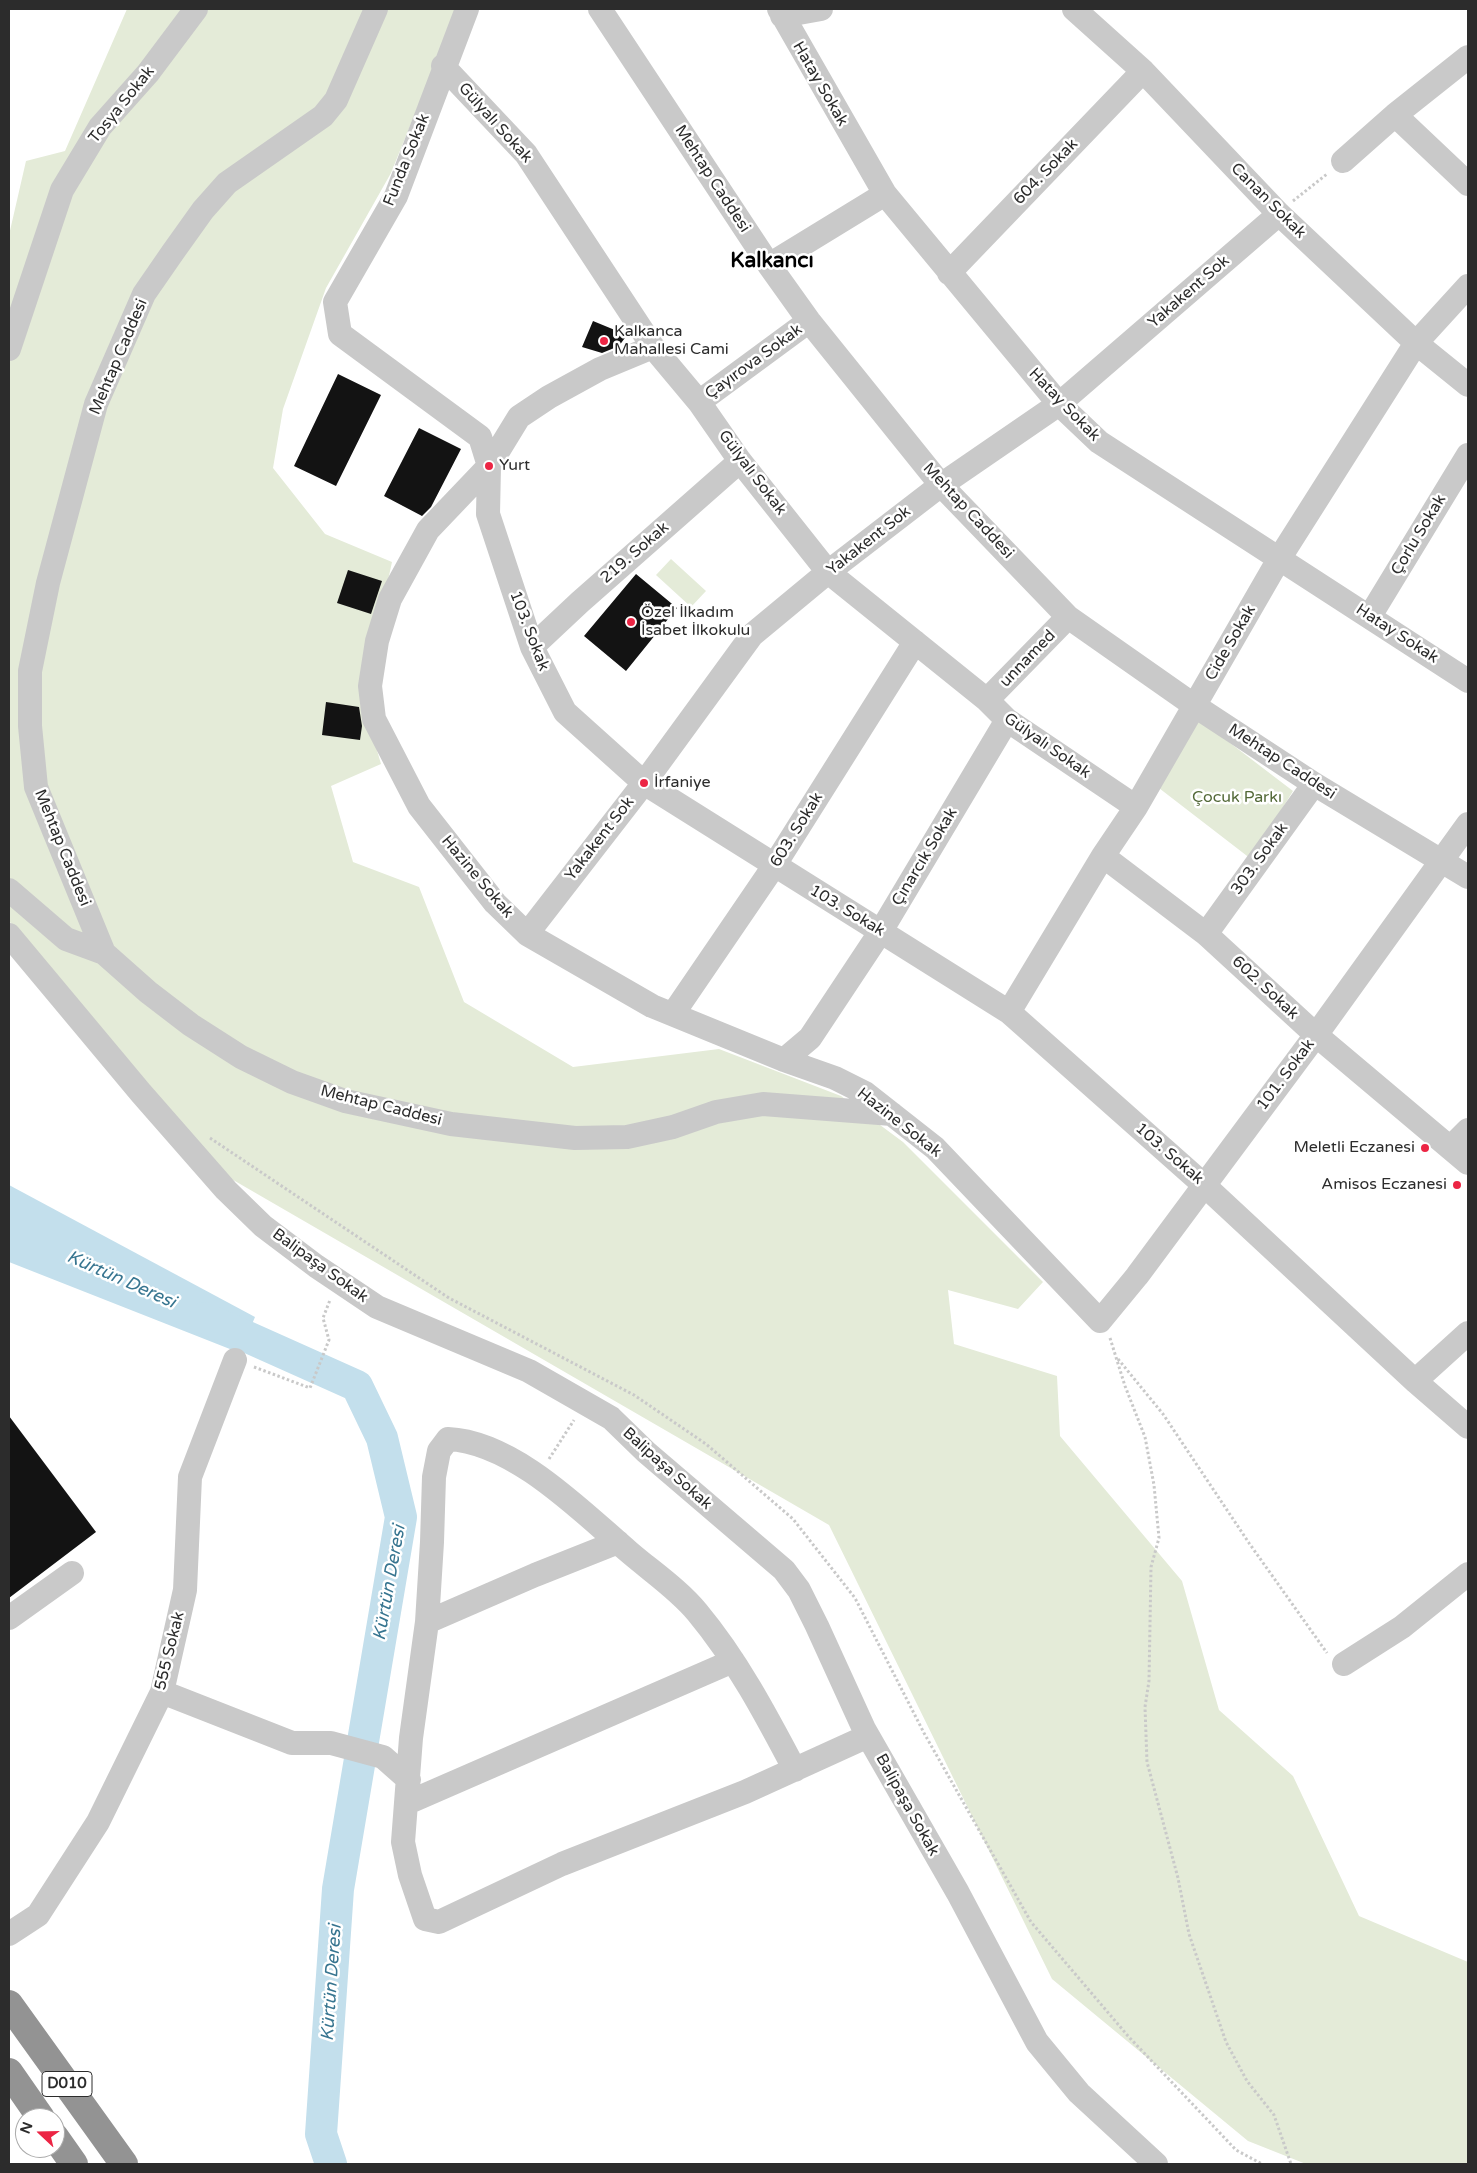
<!DOCTYPE html>
<html>
<head>
<meta charset="utf-8">
<style>
  body { margin:0 }
  #map { position:relative; width:1477px; height:2173px; overflow:hidden; background:#fff; font-family:"Varela Round",sans-serif }
  canvas { display:block }
  .frame { position:absolute; inset:0; border:10px solid #2c2c2c; pointer-events:none }
  .north { position:absolute; left:15px; top:2108px; width:50px; height:50px; box-sizing:border-box; background:#fff; border:1px solid #ababab; border-radius:50%; rotate:291deg; font-size:14px; font-weight:700; line-height:20px; text-align:center; color:#2c2c2c }
  .north::after { content:''; display:block; margin:auto; width:18px; height:22px; background:#ec2544; clip-path:polygon(50% 0,100% 100%,50% 72%,0 100%) }
</style>
</head>
<body>
<div id="map">
<canvas width="1477" height="2173"></canvas>
<div class="frame"></div>
<div class="north">N</div>
</div>
<script>
const c = document.querySelector('canvas').getContext('2d');
c.lineJoin = 'round';
function paint(path, color) {
  c.fillStyle = color;
  c.fill(path, 'evenodd');
}
function stroke(path, color, width, dash) {
  c.strokeStyle = color;
  c.lineWidth = width;
  c.lineCap = dash ? 'butt' : 'round';
  c.setLineDash(dash || []);
  c.stroke(path);
}
function drawText(font, color, halo, rows, align = 'center') {
  c.font = font + ' "Varela Round",sans-serif';
  c.lineWidth = 5;
  c.setLineDash([]);
  c.textBaseline = 'middle';
  c.strokeStyle = halo;
  c.fillStyle = color;
  for (const [text, x, y, turn = 0] of rows) {
    c.save();
    c.translate(x, y);
    c.rotate((+turn || 0) * Math.PI / 180);
    c.textAlign = isNaN(turn) ? turn : align;
    if (halo) c.strokeText(text, 0, 0);
    c.fillText(text, 0, 0);
    c.restore();
  }
}
const green = new Path2D(`
  M127,9H457L391,173L326,288L283,409L273,468L325,534L392,562L362,699L381,764L331,786L353,862L419,887L464,1002L573,1067L719,1049L841,1096L903,1142L1043,1282L1018,1309L948,1290L954,1344L1057,1376L1060,1436L1182,1581L1219,1710L1293,1776L1359,1916L1468,1962V2164H1306L1248,2141L1052,1979L829,1525L228,1177L9,921V235L26,161L65,151Z
  M671,559L706,591L691,607L656,575Z
  M1196,717L1293,791L1251,859L1155,785Z`);
const water = new Path2D(`
  M9,1185L255,1317L240,1353L9,1262Z`);
const river = new Path2D(`
  M205,1318L357,1386L382,1438L401,1517L338,1889L321,2134L331,2164`);
const building = new Path2D(`
  M593,321L627,335L619,346L602,353L582,347Z
  M338,374L381,395L336,486L294,466Z
  M419,428L461,449L431,507L422,516L384,496Z
  M348,570L382,581L371,614L337,603Z
  M636,574L677,608L626,671L584,636Z
  M326,702L359,707L362,726L360,740L322,735Z
  M9,1416L96,1532L9,1598Z`);
const path = new Path2D(`
  M1293,201L1327,174
  M210,1138L449,1298L634,1395L706,1444L793,1519L855,1598L924,1733L1031,1922L1128,2036L1236,2150L1262,2164
  M1110,1338L1125,1386L1145,1437L1154,1485L1159,1538L1151,1567L1149,1681L1145,1707L1147,1762L1178,1878L1189,1934L1226,2042L1247,2081L1274,2115L1291,2164
  M1118,1359L1163,1414L1249,1543L1327,1653
  M254,1367L310,1388L329,1340L323,1318L330,1300
  M549,1459L574,1420`);
const minor = new Path2D(`
  M376,9L336,100L323,116L227,183L203,210L173,252L144,294L96,404L48,583L30,671V726L36,787L104,953L148,992L191,1025L241,1057L292,1082L345,1101L451,1124L575,1138L627,1137L673,1127L716,1112L763,1104L892,1114
  M467,9L396,196L335,302L340,334L480,437L489,466L488,514L532,647L565,712L644,783L1009,1012L1204,1185L1415,1381L1468,1427
  M600,9L769,265L809,321L941,485L1068,617L1195,706L1314,784L1468,877
  M779,9L885,194L1059,404L1099,442L1468,681
  M1074,9L1143,71L1279,214L1416,343L1468,385
  M782,16L821,9
  M443,66L526,154L653,347L699,402L740,461L828,572L987,700L1007,720L1136,807
  M1395,115L1468,184
  M1343,161L1395,115L1468,57
  M769,265L885,194
  M949,273L1143,71
  M653,347L600,369L549,397L519,417L489,466L428,530L390,599L377,641L370,686L374,719L419,806L495,903L527,934L652,1006L784,1060L835,1078L865,1093L935,1148L1100,1321L1137,1276L1316,1035L1468,824
  M9,349L62,190L100,127L148,73L196,9
  M699,402L809,321
  M1370,616L1468,455
  M532,647L580,602L740,461
  M987,700L1068,617
  M1103,856L1206,934L1316,1035L1468,1163
  M9,890L66,939L104,953
  M527,934L644,783L752,635L828,572L941,485L1059,404L1279,214
  M1206,934L1314,784
  M9,935L141,1093L226,1190L263,1226L316,1266L377,1307L529,1371L611,1418L646,1452L784,1570L799,1590L817,1626L864,1729L958,1893L1037,2042L1079,2093L1156,2164
  M1009,1012L1103,856L1136,807L1279,559L1416,343L1468,286
  M673,1014L774,866L915,642
  M784,1060L810,1038L881,931L1007,720
  M1450,1148L1468,1130
  M1415,1381L1468,1333
  M9,1618L72,1573
  M427,1622L535,1575L618,1542
  M1344,1664L1402,1627L1468,1574
  M162,1692L292,1743H331L383,1757L409,1780
  M795,1770C766,1715 737,1660 697,1612C678,1589 651,1571 629,1552C581,1511 514,1442 448,1439L439,1451L434,1477L432,1542L427,1622L411,1738L403,1842L410,1875L425,1919L439,1922L562,1864L745,1792L868,1736
  M407,1803L733,1661
  M9,1934L38,1915L98,1822L162,1692L185,1590L190,1477L235,1360`);
const highway = new Path2D(`
  M9,2004L124,2164
  M9,2072L41,2118
  M55,2137L74,2164`);
const markers = [
  [604,341,5,"#ec2544"],
  [489,466,5,"#ec2544"],
  [631,622,5,"#ec2544"],
  [644,783,5,"#ec2544"],
  [1425,1148,5,"#ec2544"],
  [1457,1185,5,"#ec2544"]
];
const shields = [
  [67,2084,50]
];
const shieldNames = [
  ["D010",67,2084]
];
const streetNames = [
  ["Hatay Sokak",820,84,60],
  ["Tosya Sokak",122,105,-51],
  ["Gülyalı Sokak",495,123,48],
  ["Funda Sokak",407,160,-68],
  ["604. Sokak",1046,172,-46],
  ["Mehtap Caddesi",712,179,57],
  ["Canan Sokak",1268,201,45],
  ["Yakakent Sok",1189,292,-41],
  ["Mehtap Caddesi",119,357,-67],
  ["Çayırova Sokak",754,362,-36],
  ["Hatay Sokak",1064,405,46],
  ["Gülyalı Sokak",752,473,53],
  ["Mehtap Caddesi",968,511,47],
  ["Çorlu Sokak",1419,535,-59],
  ["Yakakent Sok",869,541,-38],
  ["219. Sokak",635,553,-41],
  ["103. Sokak",529,631,69],
  ["Hatay Sokak",1397,634,33],
  ["Cide Sokak",1231,643,-60],
  ["unnamed",1028,659,-46],
  ["Gülyalı Sokak",1047,746,35],
  ["Mehtap Caddesi",1282,762,33],
  ["603. Sokak",797,830,-58],
  ["Yakakent Sok",600,839,-52],
  ["Mehtap Caddesi",62,848,68],
  ["Çınarcık Sokak",925,857,-59],
  ["303. Sokak",1260,859,-54],
  ["Hazine Sokak",477,877,50],
  ["103. Sokak",847,911,31],
  ["602. Sokak",1265,988,43],
  ["101. Sokak",1286,1075,-53],
  ["Mehtap Caddesi",381,1106,14],
  ["Hazine Sokak",899,1123,38],
  ["103. Sokak",1169,1154,41],
  ["Balipaşa Sokak",320,1266,36],
  ["Balipaşa Sokak",667,1469,42],
  ["555 Sokak",170,1651,-76],
  ["Balipaşa Sokak",907,1805,61]
];
const poiNames = [
  ["Kalkanca",614,332],
  ["Mahallesi Cami",614,350],
  ["Yurt",499,466],
  ["Özel İlkadım",641,613],
  ["İsabet İlkokulu",641,631],
  ["İrfaniye",654,783],
  ["Meletli Eczanesi",1415,1148,"right"],
  ["Amisos Eczanesi",1447,1185,"right"]
];
const parkNames = [
  ["Çocuk Parkı",1237,798]
];
const waterNames = [
  ["Kürtün Deresi",121,1280,24],
  ["Kürtün Deresi",390,1583,-80],
  ["Kürtün Deresi",332,1983,-86]
];
const districtNames = [
  ["Kalkancı",772,261]
];
paint(green, '#e4ebd8');
paint(water, '#c3dfec');
stroke(river, '#c3dfec', 32);
paint(building, '#131313');
stroke(path, '#c9c9c9', 3, [2.5, 2.5]);
stroke(minor, '#c9c9c9', 24);
stroke(highway, '#939393', 28);
for (const [x, y, r, color] of markers) {
  const dot = new Path2D();
  dot.arc(x, y, r, 0, 2 * Math.PI);
  c.fillStyle = color;
  c.fill(dot);
  stroke(dot, '#fff', 2);
}
for (const [x, y, w] of shields) {
  const box = new Path2D();
  box.roundRect(x - w / 2, y - 12.5, w, 25, 4);
  c.fillStyle = '#fff';
  c.fill(box);
  stroke(box, '#2c2c2c', 1);
}
drawText('bold 15px', '#2c2c2c', null, shieldNames);
drawText('16px', '#2c2c2c', '#fff', streetNames);
drawText('16px', '#2c2c2c', '#fff', poiNames, 'left');
drawText('16px', '#536938', '#fff', parkNames);
drawText('italic 18px', '#377590', '#fff', waterNames);
drawText('bold 21px', '#000', '#fff', districtNames);
</script>
</body>
</html>
